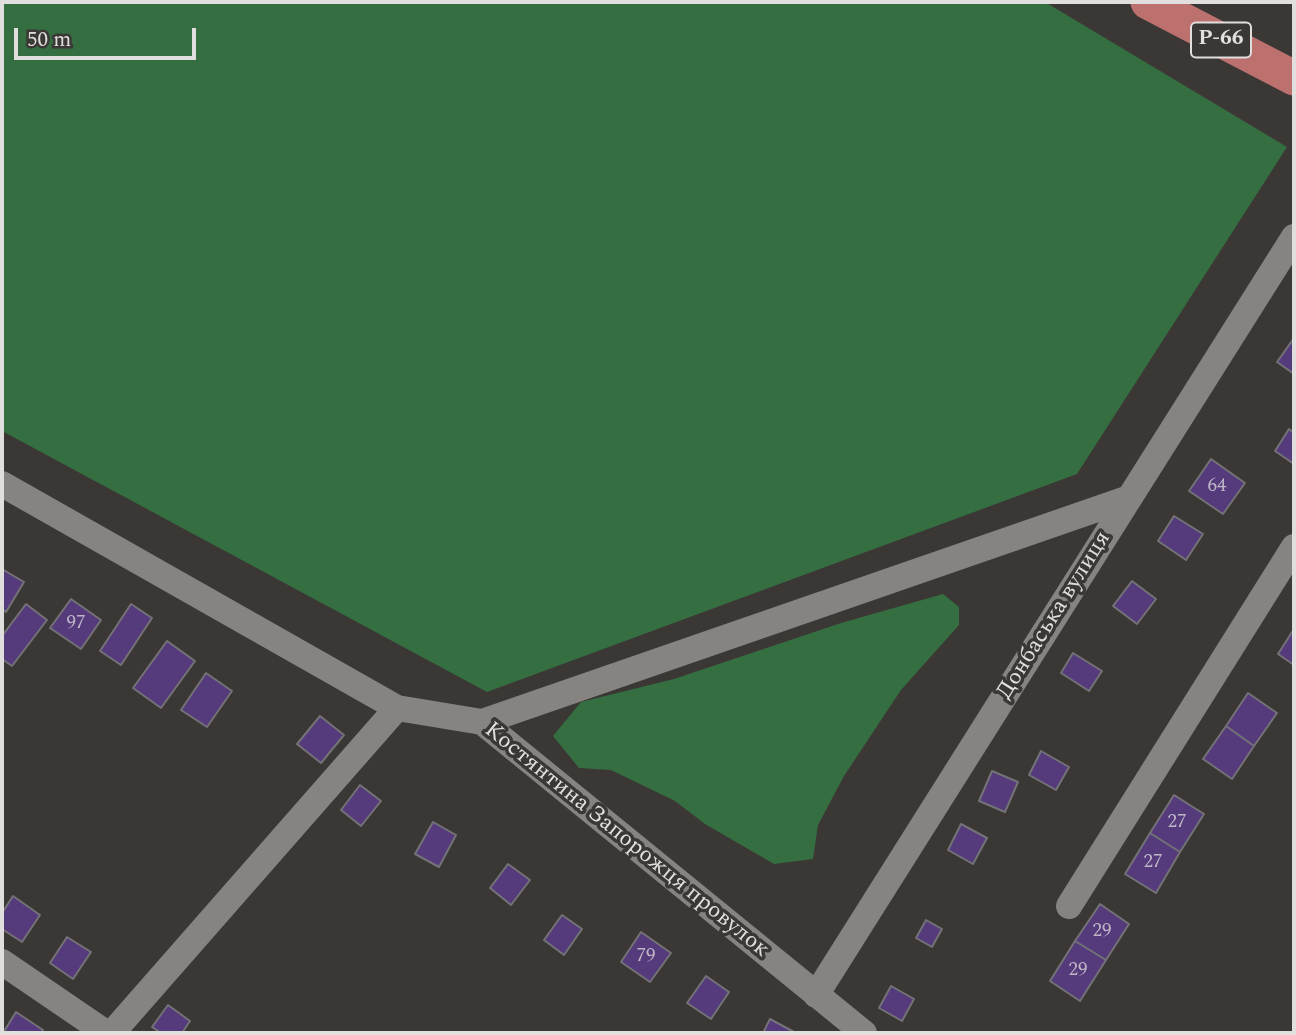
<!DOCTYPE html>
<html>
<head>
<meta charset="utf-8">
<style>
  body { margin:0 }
  #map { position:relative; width:1296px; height:1035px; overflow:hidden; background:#3a3735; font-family:Spectral,serif }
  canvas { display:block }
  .frame { position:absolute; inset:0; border:4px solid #e1dfde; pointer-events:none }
  .scale { position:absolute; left:14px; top:28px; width:182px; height:32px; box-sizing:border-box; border:4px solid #e1dfde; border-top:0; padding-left:9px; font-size:21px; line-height:24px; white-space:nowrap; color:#e1dfde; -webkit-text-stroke:5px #3a3735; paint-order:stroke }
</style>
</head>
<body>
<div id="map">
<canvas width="1296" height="1035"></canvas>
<div class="frame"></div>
<div class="scale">50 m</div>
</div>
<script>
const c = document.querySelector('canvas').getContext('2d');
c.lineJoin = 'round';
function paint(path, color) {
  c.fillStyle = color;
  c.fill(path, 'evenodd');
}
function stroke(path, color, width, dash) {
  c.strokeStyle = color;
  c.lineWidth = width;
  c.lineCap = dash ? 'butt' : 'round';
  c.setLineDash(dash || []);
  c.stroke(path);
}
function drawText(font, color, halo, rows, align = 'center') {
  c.font = font + ' Spectral,serif';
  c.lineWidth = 7;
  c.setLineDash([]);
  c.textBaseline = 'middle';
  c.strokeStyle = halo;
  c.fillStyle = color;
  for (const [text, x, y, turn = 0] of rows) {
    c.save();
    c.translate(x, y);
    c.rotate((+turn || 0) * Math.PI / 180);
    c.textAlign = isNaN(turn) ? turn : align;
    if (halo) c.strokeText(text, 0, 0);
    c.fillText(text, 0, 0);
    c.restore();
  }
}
const green = new Path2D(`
  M2,2H1045L1287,147L1077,474L487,692L2,431Z
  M943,594L959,607V625L901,690L844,776L818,825L813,859L774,864L705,824L675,801L611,770L579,768L553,736L581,702L674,679L841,623Z`);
const building = new Path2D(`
  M1294,338V374L1277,362Z
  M1289,429L1294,433V464L1275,451Z
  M1211,459L1245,483L1223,514L1189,491Z
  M1174,516L1203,534L1186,560L1158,541Z
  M2,569L24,582L6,612L2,609Z
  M1132,581L1156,599L1137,624L1113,606Z
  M71,599L101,620L81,649L50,628Z
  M26,604L47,620L12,666L2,659V636Z
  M131,604L152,618L121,665L100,651Z
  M1294,629V665L1278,654Z
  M167,641L195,661L161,708L133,688Z
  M1073,653L1102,671L1089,691L1061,673Z
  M206,673L232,691L207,727L181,710Z
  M1248,693L1277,713L1254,746L1226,726Z
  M320,716L344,735L321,763L297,744Z
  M1226,726L1254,746L1232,779L1203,759Z
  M1041,751L1069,767L1056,790L1029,775Z
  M992,771L1018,782L1005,812L979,801Z
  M360,785L381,801L361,826L341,810Z
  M1174,795L1204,814L1180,852L1150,833Z
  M433,822L456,835L439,867L415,854Z
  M961,824L987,838L973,864L948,850Z
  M1150,833L1180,852L1156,893L1125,874Z
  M508,864L530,880L511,905L490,888Z
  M13,896L40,915L22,942L2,929V913Z
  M1100,904L1129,924L1106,960L1075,941Z
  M562,915L582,929L564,955L544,940Z
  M926,920L942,929L932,947L916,938Z
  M641,932L671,953L650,982L621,962Z
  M67,937L91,952L73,979L50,963Z
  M1075,941L1106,960L1080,1001L1050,981Z
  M706,976L729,992L711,1019L687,1003Z
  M891,986L914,999L902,1021L879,1008Z
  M168,1005L190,1021L182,1033H161L152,1027Z
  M16,1012L43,1030L41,1033H3Z
  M770,1019L796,1033H763Z`);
const minor = new Path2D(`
  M2,484L397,708L482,722L864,1033
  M482,722L1129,498
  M1069,906L1294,547
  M2,962L106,1033
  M816,995L1294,237
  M112,1033L397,708`);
const major = new Path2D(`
  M1148,2L1294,78`);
const numberNames = [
  ["64",1217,487],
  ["97",76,624],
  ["27",1177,823],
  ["27",1153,863],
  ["29",1102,932],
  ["79",646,957],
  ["29",1078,971]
];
const shields = [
  [1221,40,60]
];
const shieldNames = [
  ["Р-66",1221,40]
];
const streetNames = [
  ["Донбаська вулиця",1055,616,-58],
  ["Костянтина Запорожця провулок",626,841,39]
];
paint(green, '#356f41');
paint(building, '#553b7c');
stroke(building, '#737276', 2);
stroke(minor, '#868380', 26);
stroke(major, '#bc716f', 35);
drawText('19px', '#beb6c6', null, numberNames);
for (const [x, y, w] of shields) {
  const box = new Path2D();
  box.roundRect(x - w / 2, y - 17.5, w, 35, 5);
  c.fillStyle = '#3a3735';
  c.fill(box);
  stroke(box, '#e1dfde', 2);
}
drawText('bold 21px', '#e1dfde', null, shieldNames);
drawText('23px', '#e1dfde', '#3a3735', streetNames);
</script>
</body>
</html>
